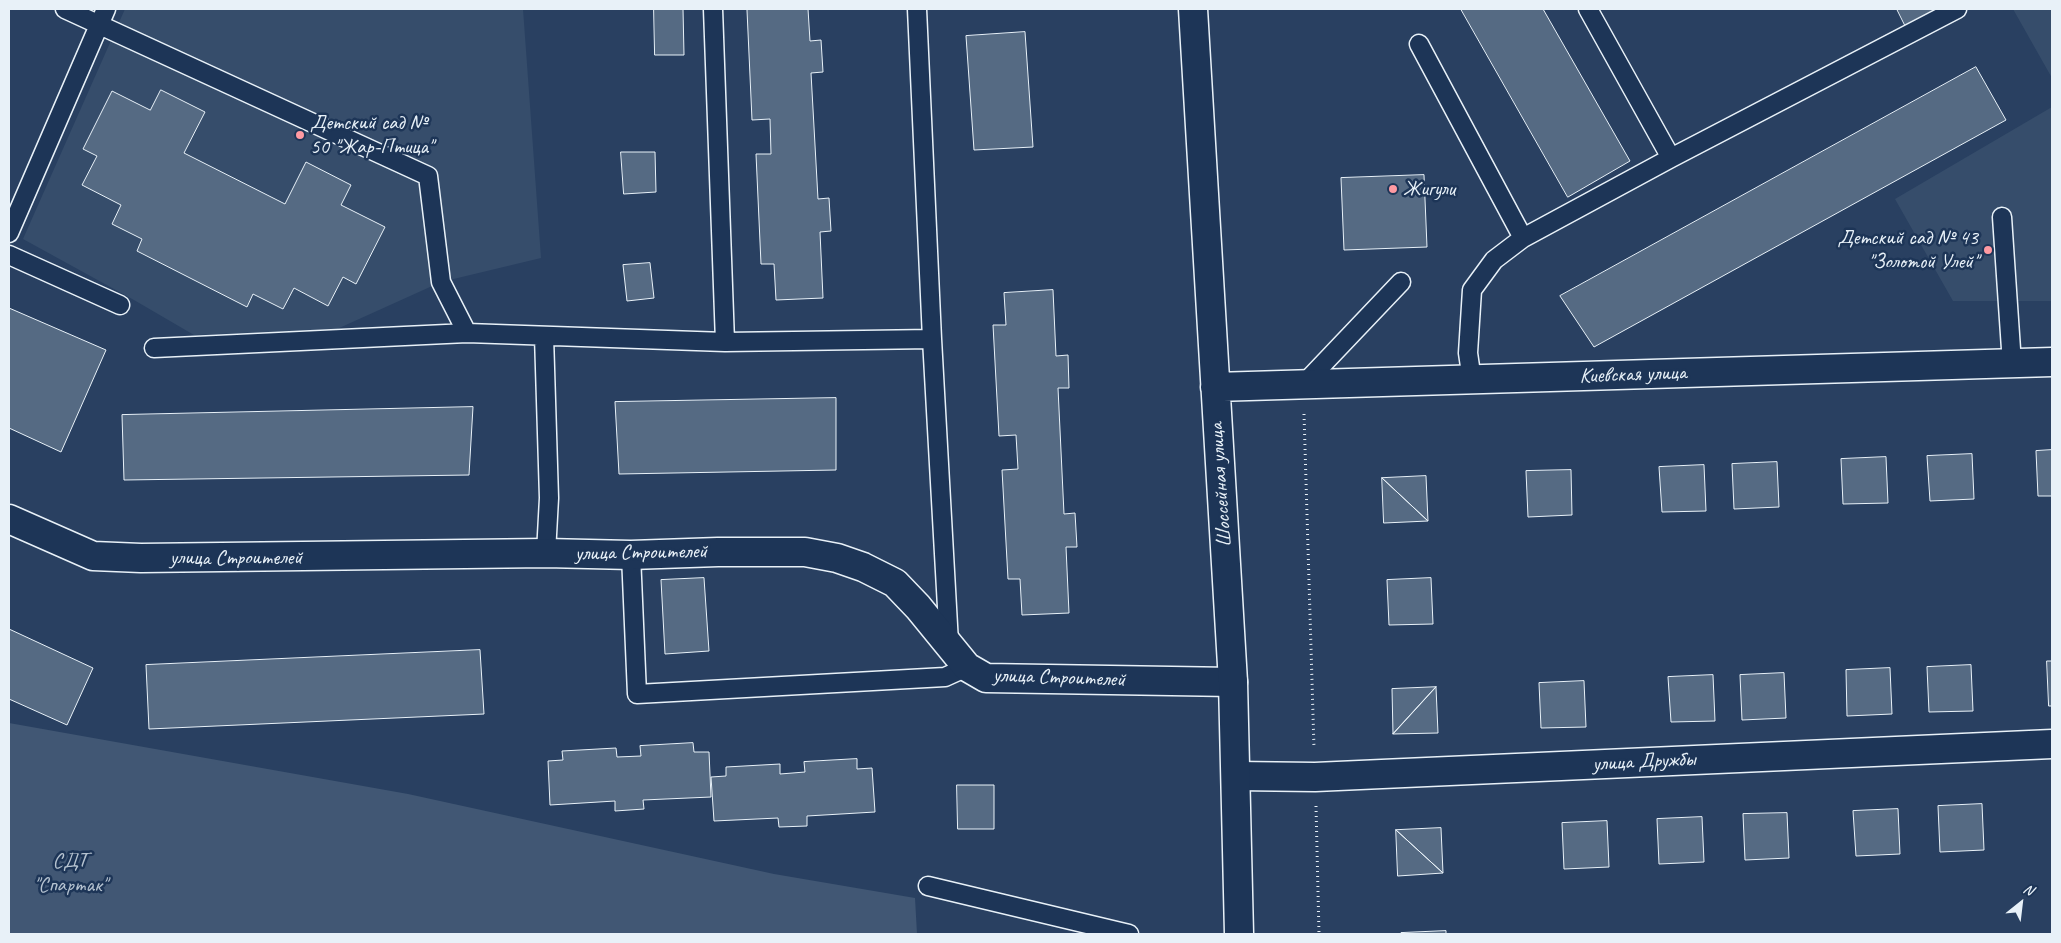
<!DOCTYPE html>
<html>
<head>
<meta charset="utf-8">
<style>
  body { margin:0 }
  #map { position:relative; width:2061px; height:943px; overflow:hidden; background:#294061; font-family:Caveat,sans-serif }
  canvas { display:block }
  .frame { position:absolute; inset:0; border:10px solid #e8f1f8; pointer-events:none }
  .north { position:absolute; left:1996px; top:878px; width:50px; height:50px; -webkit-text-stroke:4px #1d3557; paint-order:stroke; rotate:29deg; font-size:14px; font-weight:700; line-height:20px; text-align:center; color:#e8f1f8 }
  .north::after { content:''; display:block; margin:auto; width:18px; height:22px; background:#e8f1f8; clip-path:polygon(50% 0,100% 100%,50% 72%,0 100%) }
</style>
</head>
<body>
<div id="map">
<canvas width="2061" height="943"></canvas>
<div class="frame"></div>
<div class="north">N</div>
</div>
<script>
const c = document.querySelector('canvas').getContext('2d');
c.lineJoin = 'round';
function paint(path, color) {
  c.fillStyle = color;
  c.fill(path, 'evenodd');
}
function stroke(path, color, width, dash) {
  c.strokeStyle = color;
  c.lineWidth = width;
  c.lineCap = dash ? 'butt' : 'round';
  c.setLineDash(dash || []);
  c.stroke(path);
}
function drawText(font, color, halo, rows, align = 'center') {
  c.font = font + ' Caveat,sans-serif';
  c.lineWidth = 5;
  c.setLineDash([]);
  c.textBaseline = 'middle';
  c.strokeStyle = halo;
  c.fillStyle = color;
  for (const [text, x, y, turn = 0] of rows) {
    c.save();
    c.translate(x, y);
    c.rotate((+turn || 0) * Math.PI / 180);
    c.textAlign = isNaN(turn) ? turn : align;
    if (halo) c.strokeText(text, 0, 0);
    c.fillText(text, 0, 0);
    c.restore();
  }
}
const built = new Path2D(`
  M125,9H523L541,258L441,282L337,329L194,335L134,300L23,239Z
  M2013,9H2052V78Z
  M2052,107V301H1953L1895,199Z`);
const green = new Path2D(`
  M9,723L408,794L774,874L915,898L917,934H9Z`);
const building = new Path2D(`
  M654,9H683L684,55H655Z
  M759,9H808L810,41L821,40L823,72L811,73L818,199L829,198L831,231L820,232L823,298L776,300L774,264H761L756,154H771L770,119L752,120L747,10Z
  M1461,9H1543L1630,161L1568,197Z
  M1897,9H1943L1906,27Z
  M1025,32L1033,147L974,150L966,36Z
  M1976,67L2006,120L1594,347L1560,296Z
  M161,90L205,112L184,153L285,204L306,162L351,185L341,205L385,227L356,284L343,277L328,306L294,288L283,309L253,294L247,307L137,251L142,239L112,224L121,205L82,185L97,156L83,149L112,91L150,110Z
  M621,152H655L656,192L624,194Z
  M1424,175L1427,247L1344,250L1341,178Z
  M650,263L654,298L627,301L623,265Z
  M1053,290L1056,356L1068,355L1069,388H1058L1064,514L1075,513L1077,547H1066L1069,613L1022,615L1020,579H1008L1002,470L1018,469L1016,435L999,436L993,325H1006L1004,293Z
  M9,308L106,350L61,452L9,428Z
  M836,398V470L619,474L615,402Z
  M473,407L469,475L124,480L122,415Z
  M2052,450V496H2038L2036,451Z
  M1972,454L1974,499L1930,501L1927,456Z
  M1886,457L1888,503L1843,504L1841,459Z
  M1777,462L1779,507L1734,509L1732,464Z
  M1704,465L1706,511L1662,512L1659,467Z
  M1571,470L1572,515L1528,517L1526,471Z
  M1426,476L1428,521L1382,478Z
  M1382,478L1428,521L1384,523Z
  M704,578L709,651L665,654L661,580Z
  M1431,578L1433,624L1389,625L1387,580Z
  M9,629L93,668L67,725L9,699Z
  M480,650L484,714L149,729L146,665Z
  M2047,661H2052V706H2049Z
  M1971,665L1973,711L1929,712L1927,667Z
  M1890,668L1892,714L1847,716L1846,670Z
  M1784,673L1786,718L1742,720L1740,675Z
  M1713,675L1715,721L1671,722L1668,677Z
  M1584,681L1586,727L1541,728L1539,683Z
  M1436,687L1393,734L1392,689Z
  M1436,687L1438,733L1393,734Z
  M693,743L694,752H709L711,797L643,800L644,809L615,811V801L550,805L548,761L563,760L562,751L616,748L617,757L641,756L640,746Z
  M857,759V769L872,768L875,812L807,816V826L779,827L778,818L714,821L711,777L726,776V767L780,764V774L805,772L804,762Z
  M957,785H994V829H958Z
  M1982,804L1984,850L1940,852L1938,806Z
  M1898,809L1900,854L1856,856L1853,811Z
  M1787,813L1789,858L1745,860L1743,814Z
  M1702,817L1704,862L1659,864L1657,819Z
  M1607,821L1609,867L1564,869L1562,823Z
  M1441,828L1443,873L1396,830Z
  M1396,830L1443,873L1398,876Z
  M1446,931V934H1401V933Z`);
const path = new Path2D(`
  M1304,414L1314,748
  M1316,806L1319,934`);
const lane = new Path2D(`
  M65,9L428,176L441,282L467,333
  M713,9L725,342
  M917,9L932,339L949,643
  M1588,9L1671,158
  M1419,44L1523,238
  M2002,217L2012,364
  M9,233L106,9
  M9,255L120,305
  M544,336L549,498L546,553
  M154,348L467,333L725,342L932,339
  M1472,380L1468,353L1472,290L1494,260L1523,238L1671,158L1957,9
  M1303,385L1401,282
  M631,555L637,694L945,677L967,667
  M928,886L1129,934`);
const street = new Path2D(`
  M9,519L93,556L141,558L546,553L631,555L718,552H805L837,558L863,567L895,583L918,607L967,667L986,678L1233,682
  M1236,776L1315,777L2052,744`);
const secondary = new Path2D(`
  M1193,9L1233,682L1239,934
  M1215,387L2052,362`);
const markers = [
  [300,135,5,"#ff9aa2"],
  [1393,189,5,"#ff9aa2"],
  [1988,250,5,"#ff9aa2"]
];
const poiNames = [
  ["Детский сад №",310,123],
  ["50 \"Жар-Птица\"",310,147],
  ["Жигули",1403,189],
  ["Детский сад № 43",1978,238,"right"],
  ["\"Золотой Улей\"",1978,262,"right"]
];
const streetNames = [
  ["Киевская улица",1633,375,-2],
  ["Шоссейная улица",1221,485,-94],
  ["улица Строителей",641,553,-1],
  ["улица Строителей",236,558],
  ["улица Строителей",1059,678,2],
  ["улица Дружбы",1644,762,-3]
];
const parkNames = [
  ["СДТ",70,861],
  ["\"Спартак\"",70,885]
];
paint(built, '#364d6b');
paint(green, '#415774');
paint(building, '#556a83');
stroke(building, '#e8f1f8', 1);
stroke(lane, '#e8f1f8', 21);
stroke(street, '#e8f1f8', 31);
stroke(secondary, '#e8f1f8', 31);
stroke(path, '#e8f1f8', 3, [1, 4]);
stroke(lane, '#1d3557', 18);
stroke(street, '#1d3557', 28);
stroke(secondary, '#1d3557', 28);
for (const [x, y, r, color] of markers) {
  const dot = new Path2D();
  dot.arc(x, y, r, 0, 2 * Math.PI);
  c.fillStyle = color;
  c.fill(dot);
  stroke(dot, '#1d3557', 2);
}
drawText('21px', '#e8f1f8', '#1d3557', poiNames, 'left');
drawText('21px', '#e8f1f8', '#1d3557', streetNames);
drawText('21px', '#b6c3d0', '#1d3557', parkNames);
</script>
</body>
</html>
